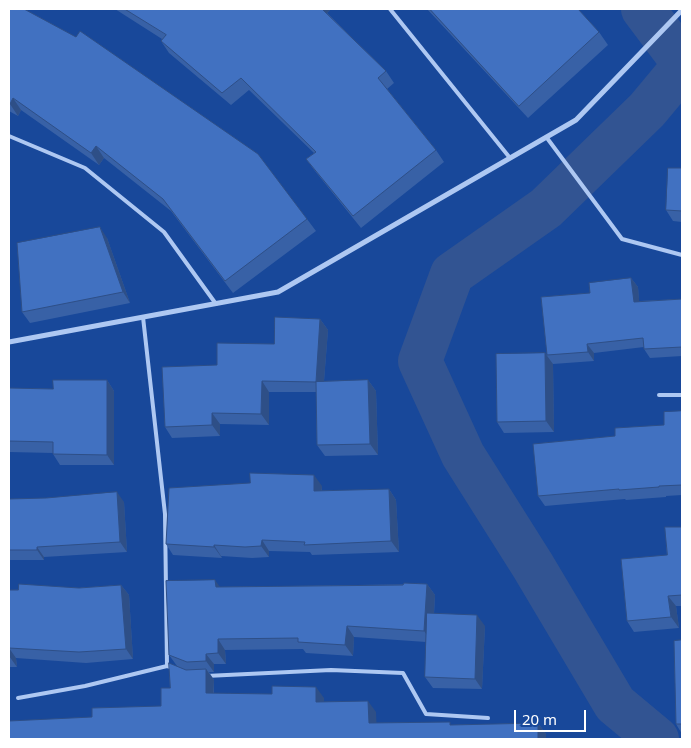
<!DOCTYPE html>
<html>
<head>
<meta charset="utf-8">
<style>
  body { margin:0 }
  #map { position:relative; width:691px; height:748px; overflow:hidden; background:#18489a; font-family:"Noto Sans",sans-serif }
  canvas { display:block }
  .frame { position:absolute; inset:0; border:10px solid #fff; pointer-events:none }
  .scale { position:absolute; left:514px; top:710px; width:72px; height:22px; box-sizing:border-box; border:2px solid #fff; border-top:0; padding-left:6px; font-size:15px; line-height:18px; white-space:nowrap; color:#fff; -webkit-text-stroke:4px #18489a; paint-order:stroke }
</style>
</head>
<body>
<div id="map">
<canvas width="691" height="748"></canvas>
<div class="frame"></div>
<div class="scale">20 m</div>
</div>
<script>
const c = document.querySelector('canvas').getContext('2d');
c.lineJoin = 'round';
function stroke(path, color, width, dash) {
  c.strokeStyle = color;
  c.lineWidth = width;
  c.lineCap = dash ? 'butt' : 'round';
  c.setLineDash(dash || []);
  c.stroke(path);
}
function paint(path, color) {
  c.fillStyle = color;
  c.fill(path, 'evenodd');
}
const river = new Path2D(`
  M643,9L682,61
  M657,739L615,704L533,566L463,455L420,361L452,274L546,208L647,110L682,68`);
const lane = new Path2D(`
  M390,9L510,158
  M9,136L85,168L164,232L216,304
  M547,138L622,239L682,255
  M143,317L165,514L167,666
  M659,395H682
  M206,676L331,670L403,673L426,714L488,718
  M18,698L85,686L167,666L174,668`);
const street = new Path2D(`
  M9,342L278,292L576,120L682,10`);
const wall = new Path2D(`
  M9,9L307,219L316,231L233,293L171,211L104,158L99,165L21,110L18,116L9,111Z
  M115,9H331L327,13L386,71L394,83L387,89L436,150L444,162L361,228L315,171L306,159L314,153L249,90L231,105L169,53L161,41L162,39Z
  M427,9H578L599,32L608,45L528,118Z
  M682,168V222L673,221L666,210Z
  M107,238L130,303L30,323L22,312Z
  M631,278L638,287L639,301L682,299V356L650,358L644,349V347L594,353V361L553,364L554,432L504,433L497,422L545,353L547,355L590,293Z
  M320,319L328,330L324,381L368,380L376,391L378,455L325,456L317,445L316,392H269V425L220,424V436L172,438L165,427L217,365L274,344Z
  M107,380L114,391V465H60L53,454V453L9,452V388L53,389Z
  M682,411V495L666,496V497L626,500L625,499L545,506L538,496L615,436L664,425Z
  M322,486V491L389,489L396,500L399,552L312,555L310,552L269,551V557L252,558L221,556L222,558L173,555L166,544Z
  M9,499L124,502L127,552L44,557V560H9Z
  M682,527V606H676L679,628L634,632L627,621L667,555Z
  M427,584L435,595L434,614L485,626L482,689L433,688L425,677L426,642L354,637L353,656L306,653L303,649L225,650L226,664H214V672H209L214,680V693L324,698V702L376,712V723L452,725L538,723L546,734V739H9L92,717L161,706L170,688L177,666L169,655L220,587Z
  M121,585L129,595L133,659L86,663L16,658L17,667H9V590L79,588Z
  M682,640V734L676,724Z`);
const shadedWall = new Path2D(`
  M320,9H331L325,15Z
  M13,98L21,110L18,116L10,104Z
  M96,146L104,158L99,165L91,153Z
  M100,227L107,238L130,303L123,292Z
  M631,278L638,287L640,311L634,302Z
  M320,319L328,330L323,393L316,382Z
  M587,344L594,353V361L588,352Z
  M545,353L553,364L554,432L546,421Z
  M107,380L114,391V465L107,455Z
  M368,380L376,391L378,455L370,444Z
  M262,381L269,392V425L261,414Z
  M212,413L220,424V436L212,425Z
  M314,475L322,486L321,502L314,491Z
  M389,489L396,500L399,552L391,541Z
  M117,492L124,502L127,552L120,542Z
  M262,540L269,551V557L261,546Z
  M214,545L221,556L222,558L214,547Z
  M37,547L44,557V560L37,550Z
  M215,580L223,591L216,587Z
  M427,584L435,595L432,642L424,631Z
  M121,585L129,595L133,659L126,649Z
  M668,596L676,606L679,628L671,617Z
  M477,615L485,626L482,689L475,679Z
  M347,626L354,637L353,656L345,645Z
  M218,639L225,650L226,664L218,653Z
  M9,648L16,658L17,667L9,656Z
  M206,654L214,664V672L206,661Z
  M206,669L214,680L213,704L206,693Z
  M316,687L324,698V713L316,702Z
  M368,701L376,712L377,734L369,723Z
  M538,723L546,734V739H538Z`);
const building = new Path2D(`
  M9,9H24L76,37L80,31L258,154L307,219L225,281L163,199L96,146L91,153L13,98L10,104H9Z
  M125,9H322L386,71L378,78L436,150L353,216L306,159L316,152L241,78L222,93L161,41L166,35Z
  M430,9H578L599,32L519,106Z
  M668,168H682V211L666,210Z
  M100,227L123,292L22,312L17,243Z
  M631,278L634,302L682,299V347L644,349L643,338L587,344L588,352L547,355L541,297L590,293L589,283Z
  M275,317L320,319L316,382L262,381L261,414L212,413V425L165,427L162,367L217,365V343L274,344Z
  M545,353L546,421L497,422L496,354Z
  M53,380H107V455L53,454V442L9,441V388L53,389Z
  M368,380L370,444L317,445L316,382Z
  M682,411V485L659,486V487L619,490V489L538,496L533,444L615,436V428L664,425V412Z
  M250,473L314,475V491L389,489L391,541L304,545L305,542L262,540L261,546L245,547L214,545V547L166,544L169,488L250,483Z
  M117,492L120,542L37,547V550H9V499L46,498Z
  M665,527H682V595L668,596L671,617L627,621L621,559L667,555Z
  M215,580L216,587L403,585L404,583L427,584L424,631L347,626L345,645L298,642V638L218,639V653L206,654V661L187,662L169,655L166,581Z
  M19,584L79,588L121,585L126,649L79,652L9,648V656V590H18Z
  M427,613L477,615L475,679L425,677Z
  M682,640V724H676L674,641Z
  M169,663L186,670L206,669V693L272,694V686L316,687V702L368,701L369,723L450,722V725L538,723V739H9V721L92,717V708L161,706V688H170Z`);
stroke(river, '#325492', 44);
stroke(lane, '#aec8f2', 4);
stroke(street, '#aec8f2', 5);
paint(wall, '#3861a6');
paint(shadedWall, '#2e4f87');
paint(building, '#4171c1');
stroke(building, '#2e4f87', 1);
</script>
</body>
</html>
